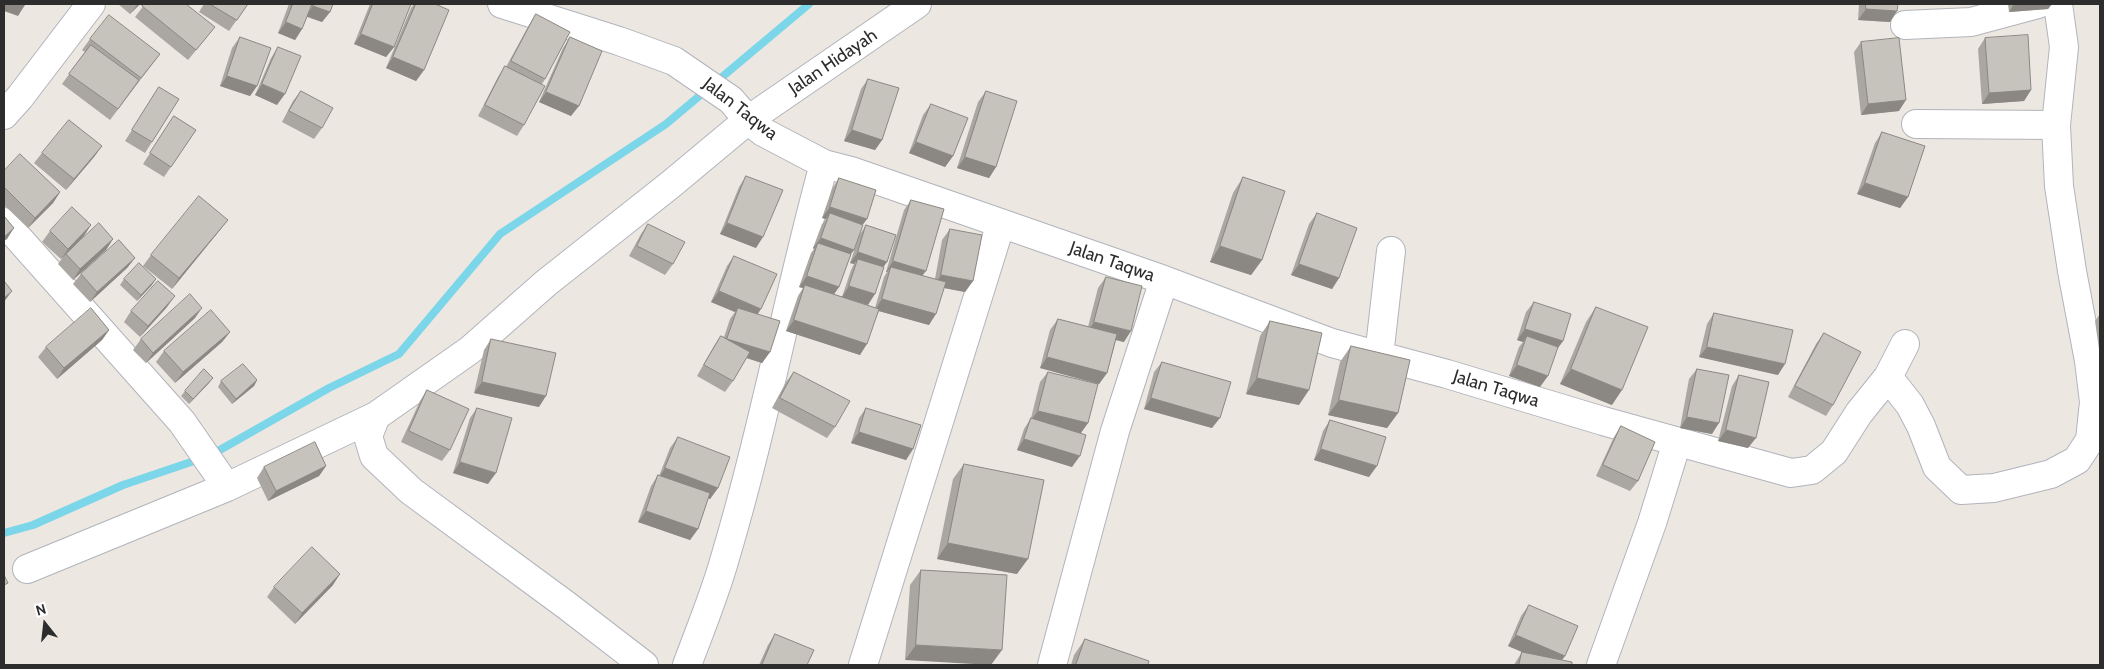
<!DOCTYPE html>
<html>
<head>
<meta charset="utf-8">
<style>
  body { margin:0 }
  #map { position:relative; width:2104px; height:669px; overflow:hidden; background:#ede7e1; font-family:Cabin,sans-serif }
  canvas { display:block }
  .frame { position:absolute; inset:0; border:5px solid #2d2d2d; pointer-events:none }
  .north { position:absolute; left:20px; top:599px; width:50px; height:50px; -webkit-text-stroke:4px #fff; paint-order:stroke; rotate:344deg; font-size:14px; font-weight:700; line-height:20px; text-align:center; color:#2d2d2d }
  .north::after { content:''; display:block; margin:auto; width:18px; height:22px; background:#2d2d2d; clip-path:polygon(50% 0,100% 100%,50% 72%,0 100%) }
</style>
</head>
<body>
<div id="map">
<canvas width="2104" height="669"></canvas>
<div class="frame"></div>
<div class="north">N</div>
</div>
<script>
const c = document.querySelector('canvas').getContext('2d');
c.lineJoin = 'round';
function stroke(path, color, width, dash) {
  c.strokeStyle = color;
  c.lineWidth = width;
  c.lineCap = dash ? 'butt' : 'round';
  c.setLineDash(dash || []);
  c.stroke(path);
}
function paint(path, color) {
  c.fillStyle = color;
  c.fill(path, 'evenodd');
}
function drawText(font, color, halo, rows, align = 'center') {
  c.font = font + ' Cabin,sans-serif';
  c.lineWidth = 4;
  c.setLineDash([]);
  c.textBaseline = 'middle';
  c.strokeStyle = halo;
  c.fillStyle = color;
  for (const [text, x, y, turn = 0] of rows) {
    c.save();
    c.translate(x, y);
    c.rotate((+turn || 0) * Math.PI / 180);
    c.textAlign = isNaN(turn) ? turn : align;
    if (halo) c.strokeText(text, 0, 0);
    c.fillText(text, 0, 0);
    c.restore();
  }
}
const stream = new Path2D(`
  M211,455L329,388L399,354L500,234L666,124L809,4
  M4,533L33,525L123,485L200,459`);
const minor = new Path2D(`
  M502,4L619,41L674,61L731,100L748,120L763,132L824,164L851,171L1164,280L1332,343L1447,374L1603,421L1791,473L1812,470L1834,452L1859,413L1888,377L1905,344
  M1905,25L1971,22L2038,4
  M4,115L20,97L91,4
  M1916,124L2056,125
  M4,222L182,422L227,487
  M1379,356L1391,251
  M1888,377L1910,405L1921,426L1937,467L1961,490L1994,488L2051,474L2077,460L2090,440L2094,402L2089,361L2072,271L2059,186L2056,125L2064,47L2058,4
  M27,569L227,487L376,416
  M644,665L566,605L411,491L374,456L368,436L376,416L470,350L546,283L670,185L748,120L917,4
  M687,665C700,630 715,594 725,558C764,428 788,295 824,164
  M863,665L1001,223
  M1052,665L1115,431L1164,280
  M1601,665L1652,523L1677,442`);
const wall = new Path2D(`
  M118,4H140L130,14Z
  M145,4L207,37L188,60L135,17Z
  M204,4H248L229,31L199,12Z
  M289,4H333L330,12L322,22L307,17L302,29L295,40L278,33Z
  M370,4H411L394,47L386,57L354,44Z
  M414,4H435L424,70L416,81L386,68L411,8Z
  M1859,4H1898L1890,22L1858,20Z
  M2008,4H2052L2048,9L2009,12Z
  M536,14L545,79L542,84L524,125L517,136L478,116L498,77L505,66L506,67L529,25Z
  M240,37L257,86L250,96L220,86L232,48Z
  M570,37L571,116L539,102L563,48Z
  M1985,38L2031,90L2024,101L1982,104L1978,49Z
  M90,39L160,54L110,120L62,84L85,52L82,50Z
  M1861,42L1899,111L1861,115L1854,52Z
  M278,47L277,105L255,95L271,58Z
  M868,79L882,140L875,150L844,141L861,89Z
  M159,87L152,142L145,153L125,141Z
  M301,91L322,128L314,139L282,122L293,101Z
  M986,91L996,167L989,178L957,168L978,102Z
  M931,104L953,156L945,167L909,153L923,115Z
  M174,116L196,130L164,177L143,164Z
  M1882,132L1908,197L1900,208L1857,194L1875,143Z
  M102,146L94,157L66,190L34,163L42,153Z
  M4,171L60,192L53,203L28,228L4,205Z
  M746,176L756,248L720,234L739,187Z
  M1243,177L1262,260L1251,275L1210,262L1233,193Z
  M839,178L862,226L854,250L851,254L839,287L834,294L875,308L884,277L887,272H886L904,210L911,200L922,276L935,279L942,240L950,229L973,281L965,292L944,288L929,325L879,311L860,355L786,331L798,296L803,288L799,287L811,253L814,249L813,248L822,224L826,219L822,218L832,189Z
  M1317,213L1339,278L1332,289L1291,275L1309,224Z
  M228,220L220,230L172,289L143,266L151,255Z
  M648,224L673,264L665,275L629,256L641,234Z
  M866,225L887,262L883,267L868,305L842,297L851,270L854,264L850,263L859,236Z
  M50,231L84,236L75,245L113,239L106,250L73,280L58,264L63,257L61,259L42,242Z
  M734,256L758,314L770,352L762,363L746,358L733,381L725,392L697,376L714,346L721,336L724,337L730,319L735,312L711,302L727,266Z
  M135,258L127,268L90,302L73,284L81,274Z
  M1106,277L1124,342L1116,340L1107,373L1099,384L1040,368L1050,330L1058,319L1088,327L1098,288Z
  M124,279L152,285L137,301L120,285Z
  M1534,302L1563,341L1557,349L1540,387L1509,376L1519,347L1523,342L1517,340L1526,312Z
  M167,307L140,337L124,322L131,311Z
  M1596,307L1612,405L1560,384L1586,322Z
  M1714,313L1778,375L1699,357L1707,324Z
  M2100,314V356L2095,321Z
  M195,318L146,363L133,350L141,339Z
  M1270,321L1299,405L1246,394L1260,336Z
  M109,330L102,340L57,379L38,357L46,347Z
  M230,332L222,342L175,383L156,362L164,351Z
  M1824,333L1833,405L1826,416L1788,397L1816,344Z
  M491,339L539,407L474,393L484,350Z
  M1351,346L1398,413L1387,428L1328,415L1340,362Z
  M1162,362L1212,428L1144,409L1154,372Z
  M1697,369L1712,434L1680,428L1689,379Z
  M794,372L835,427L827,438L772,408L786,382Z
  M1048,372L1088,423L1081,433L1072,467L1017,450L1024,429L1031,418L1040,382Z
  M1739,375L1748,448L1718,441L1732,386Z
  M257,380L254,386L232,404L218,387L221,381Z
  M209,383L189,404L181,396L185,391Z
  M427,390L450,450L442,461L401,442L420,401Z
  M477,408L488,484L453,473L470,418Z
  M866,408L913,449L906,460L851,443L859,418Z
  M1330,420L1369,477L1314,460L1323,431Z
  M1621,426L1638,481L1630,491L1596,476L1614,437Z
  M678,437L718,488L710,499L708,498L698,529L690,540L638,522L651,486L658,475L659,476L670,448Z
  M964,464L1017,574L937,559L953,479Z
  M326,466L319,476L268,501L257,478L264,467Z
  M921,570L1007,575L905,660L910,585Z
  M333,585L295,624L267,597L274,587Z
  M1529,605L1565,656L1562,660L1572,665H1514L1515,663L1522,652L1508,646L1521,616Z
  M775,634L807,665H759L768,645Z
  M1085,639L1148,665H1071L1074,655Z`);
const shadedWall = new Path2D(`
  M4,4H21L25,5L18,16L4,11Z
  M138,4H140L130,14Z
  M2014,4H2052L2048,9L2009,12Z
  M313,6L330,12L322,22L306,16Z
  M1866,9L1897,11L1890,22L1858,20Z
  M286,22L302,29L295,40L278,33Z
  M361,34L394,47L386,57L354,44Z
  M393,57L424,70L416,81L386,68Z
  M227,76L257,86L250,96L220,86Z
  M262,84L285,94L277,105L255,95Z
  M2031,90L2024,101L1982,104L1989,93Z
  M546,92L579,106L571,116L539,102Z
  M1906,100L1899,111L1861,115L1868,104Z
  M852,130L882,140L875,150L844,141Z
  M916,142L953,156L945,167L909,153Z
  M102,146L94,157L66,190L74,179Z
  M965,157L996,167L989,178L957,168Z
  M1865,183L1908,197L1900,208L1857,194Z
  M60,192L53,203L28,228L35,218Z
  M830,207L867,219L859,230L830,213L826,219L822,218Z
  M228,220L220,230L172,289L179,278Z
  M727,223L763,237L756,248L720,234Z
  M91,225L84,236L61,259L68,249Z
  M14,228L7,239L4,241V237Z
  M821,238L854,250L846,260L818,243L814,249L813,248Z
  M113,239L106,250L73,280L80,269Z
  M1220,246L1262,260L1251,275L1210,262Z
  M858,252L887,262L879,273L858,259L854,264L850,263Z
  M135,258L127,268L90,302L97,292Z
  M893,261L926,271L918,281L891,267L887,272H886Z
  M1299,264L1339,278L1332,289L1291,275Z
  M941,275L973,281L965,292L934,286Z
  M807,276L839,287L832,297L805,285L803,288L799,287Z
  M156,279L152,285L137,301L141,295Z
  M849,286L875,294L868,305L842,297Z
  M12,291L4,302V298Z
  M719,291L761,309L754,320L738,308L735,312L711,302Z
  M175,296L167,307L140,337L148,326Z
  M882,299L936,314L929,325L875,310Z
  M202,308L195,318L146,363L153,353Z
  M794,320L867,344L860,355L786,331Z
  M1094,322L1131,331L1124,342L1087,333Z
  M1525,329L1563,341L1555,352L1527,336L1523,342L1517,340Z
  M109,330L102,340L57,379L64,368Z
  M230,332L222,342L175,383L183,372Z
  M727,339L770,352L762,363L720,349Z
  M1707,347L1785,364L1778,375L1699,357Z
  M1047,357L1107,373L1099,384L1040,368Z
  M1517,365L1548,376L1540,387L1509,376Z
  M1571,369L1622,390L1612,405L1560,384Z
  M213,378L209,383L189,404L193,399Z
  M1257,378L1309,390L1299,405L1246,394Z
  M257,380L254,386L232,404L236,399Z
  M482,382L546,396L539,407L474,393Z
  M1151,398L1220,418L1212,428L1144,409Z
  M1339,400L1398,413L1387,428L1328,415Z
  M1038,411L1088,423L1080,434L1030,421Z
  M1687,417L1719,423L1712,434L1680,428Z
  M1726,430L1756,438L1748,448L1718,441Z
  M859,432L913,449L906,460L851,443Z
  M1024,439L1080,456L1072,467L1017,450Z
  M1321,449L1377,466L1369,477L1314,460Z
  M460,462L496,473L488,484L453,473Z
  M326,466L319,476L268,501L276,491Z
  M665,468L718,488L710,499L658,479Z
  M646,511L698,529L690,540L638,522Z
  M948,543L1028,559L1017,574L937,559Z
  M340,574L333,585L295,624L302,613Z
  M1516,635L1565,656L1558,665H1553L1508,646Z
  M916,645L1002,650L991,665L905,660Z`);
const building = new Path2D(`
  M145,4H186L215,27L196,50L142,6Z
  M210,4H248L237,20Z
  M293,4H312L302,29L286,22Z
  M314,4H333L330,12L313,6Z
  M373,4H411L394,47L361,34Z
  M416,4H435L449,10L424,70L393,57Z
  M1866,4H1898L1897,11L1866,9Z
  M536,14L570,32L545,79L511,61Z
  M109,15L160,54L141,78L90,39Z
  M2028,35L2031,90L1989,93L1985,38Z
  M240,37L271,48L257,86L227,76Z
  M570,37L602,51L579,106L546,92Z
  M1899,38L1906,100L1868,104L1861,42Z
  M91,45L139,80L118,109L69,74Z
  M278,47L301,56L285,94L262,84Z
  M505,66L545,86L524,125L485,105Z
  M868,79L899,88L882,140L852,130Z
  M159,87L179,99L152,142L132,130Z
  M301,91L333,108L322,128L289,111Z
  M986,91L1017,101L996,167L965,157Z
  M931,104L968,118L953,156L916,142Z
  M174,116L196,130L171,167L150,153Z
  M69,120L102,146L74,179L42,153Z
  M1882,132L1925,146L1908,197L1865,183Z
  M20,154L60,192L35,218L4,187V171Z
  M746,176L783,190L763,237L727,223Z
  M1243,177L1285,191L1262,260L1220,246Z
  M839,178L876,190L867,219L830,207Z
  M199,196L228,220L179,278L151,255Z
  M911,200L944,209L926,271L893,261Z
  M72,207L91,225L68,249L50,231Z
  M830,213L863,225L854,250L821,238Z
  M1317,213L1357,228L1339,278L1299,264Z
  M4,216L14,228L4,237Z
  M99,223L113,239L80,269L66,254Z
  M648,224L685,242L673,264L637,246Z
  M866,225L896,235L887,262L858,252Z
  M950,229L982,235L973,281L941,275Z
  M119,240L135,258L97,292L81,274Z
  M818,243L851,254L839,287L807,276Z
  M734,256L777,274L761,309L719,291Z
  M858,259L884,267L875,294L849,286Z
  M139,263L156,279L141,295L124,279Z
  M891,267L946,282L936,314L882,299Z
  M1106,277L1142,286L1131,331L1094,322Z
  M4,281L12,291L4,298Z
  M158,281L175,296L148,326L131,311Z
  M805,285L879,309L867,344L794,320Z
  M190,294L202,308L153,353L141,339Z
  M1534,302L1571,314L1563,341L1525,329Z
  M1596,307L1648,327L1622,390L1571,369Z
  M91,308L109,330L64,368L46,347Z
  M738,308L780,321L770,352L727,339Z
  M211,310L230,332L183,372L164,351Z
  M1714,313L1793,330L1785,364L1707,347Z
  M1058,319L1117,334L1107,373L1047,357Z
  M1270,321L1322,333L1309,390L1257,378Z
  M1824,333L1861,352L1833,405L1795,386Z
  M721,336L750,352L733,381L704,365Z
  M1527,336L1558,347L1548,376L1517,365Z
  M491,339L556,353L546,396L482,382Z
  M1351,346L1410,360L1398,413L1339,400Z
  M1162,362L1231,382L1220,418L1151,398Z
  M243,364L257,380L236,399L221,381Z
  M204,369L213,378L193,399L185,391Z
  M1697,369L1729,375L1719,423L1687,417Z
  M794,372L850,401L835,427L780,398Z
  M1048,372L1098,384L1088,423L1038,411Z
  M1739,375L1769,382L1756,438L1726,430Z
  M427,390L469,409L450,450L409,431Z
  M477,408L512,418L496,473L460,462Z
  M866,408L921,425L913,449L859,432Z
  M1031,418L1086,435L1080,456L1024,439Z
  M1330,420L1386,437L1377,466L1321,449Z
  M1621,426L1655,442L1638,481L1603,465Z
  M678,437L730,457L718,488L665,468Z
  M315,442L326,466L276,491L264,467Z
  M964,464L1044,480L1028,559L948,543Z
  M658,475L710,493L698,529L646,511Z
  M312,547L340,574L302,613L274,587Z
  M921,570L1007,575L1002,650L916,645Z
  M4,575L8,583L4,585Z
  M1529,605L1578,626L1565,656L1516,635Z
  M775,634L814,650L807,665H762Z
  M1085,639L1149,661L1148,665H1076Z
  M1522,652L1572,662V665H1519Z`);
const streetNames = [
  ["Jalan Hidayah",833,62,-34],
  ["Jalan Taqwa",740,109,38],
  ["Jalan Taqwa",1112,262,19],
  ["Jalan Taqwa",1496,389,17]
];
stroke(stream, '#7bd6e9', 8);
stroke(minor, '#b1b4bc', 30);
stroke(minor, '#fff', 28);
paint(wall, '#aaa7a2');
paint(shadedWall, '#8b8884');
paint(building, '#c6c2bc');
stroke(building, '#8b8884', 1);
drawText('18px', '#2d2d2d', '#fff', streetNames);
</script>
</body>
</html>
